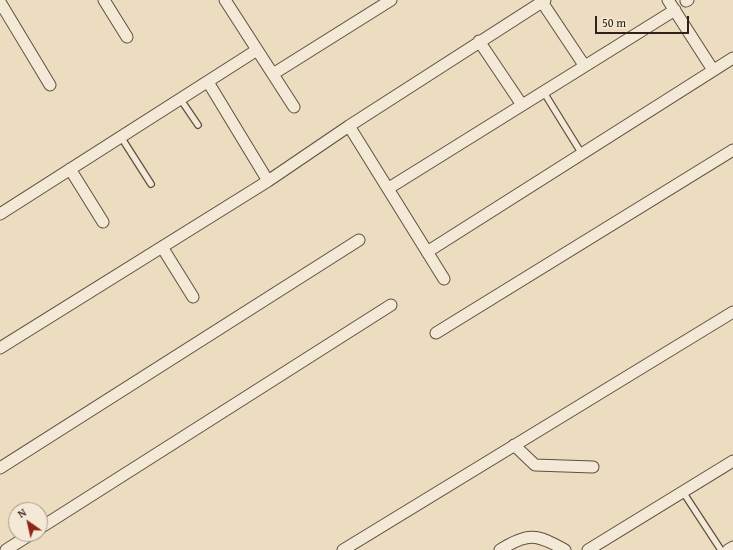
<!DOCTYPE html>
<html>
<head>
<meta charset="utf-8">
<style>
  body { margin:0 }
  #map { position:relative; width:733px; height:550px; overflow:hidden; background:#edddc0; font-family:"Gentium Book Plus",serif }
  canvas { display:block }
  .north { position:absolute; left:8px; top:502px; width:40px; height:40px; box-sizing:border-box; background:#f3e9d6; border:1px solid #a5998a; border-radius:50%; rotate:326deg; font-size:11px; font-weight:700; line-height:16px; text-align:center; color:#2f2117 }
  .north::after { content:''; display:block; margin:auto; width:14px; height:18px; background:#8f2418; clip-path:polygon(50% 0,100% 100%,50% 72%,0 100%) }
  .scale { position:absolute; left:595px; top:16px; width:94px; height:18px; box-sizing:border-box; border:2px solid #2f2117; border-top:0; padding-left:5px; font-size:12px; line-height:14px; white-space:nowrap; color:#2f2117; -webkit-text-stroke:3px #f3e9d6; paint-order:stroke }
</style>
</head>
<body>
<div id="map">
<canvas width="733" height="550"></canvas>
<div class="north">N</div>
<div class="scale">50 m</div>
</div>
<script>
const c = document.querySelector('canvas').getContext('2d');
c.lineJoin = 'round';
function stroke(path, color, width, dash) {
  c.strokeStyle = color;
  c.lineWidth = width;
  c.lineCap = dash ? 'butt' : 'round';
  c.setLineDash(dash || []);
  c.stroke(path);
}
const lane = new Path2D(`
  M543,91L582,154
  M181,100L198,125
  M121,137L151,184
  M683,492L721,550`);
const street = new Path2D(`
  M104,0L127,37
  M225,0L294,107
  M668,0L713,70
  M686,1L688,0
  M0,2L50,85
  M542,2L584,65
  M479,41L522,105
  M273,74L391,0
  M208,82L268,181
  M349,126L444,279
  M70,169L103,222
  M389,188L675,10
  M0,214L257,50
  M162,247L193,297
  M427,252L733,58
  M436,333L733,150
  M0,348L268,181L349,126L545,0
  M514,445L535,465L593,467
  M0,468L359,240
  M40,528L391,305
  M6,550L31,534
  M343,550L733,312
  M500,550C528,532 537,534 565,550
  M588,550L733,461
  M728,550L733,547`);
stroke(lane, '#5e5041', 8);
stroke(street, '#5e5041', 13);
stroke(lane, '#f3e9d6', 5.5);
stroke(street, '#f3e9d6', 11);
</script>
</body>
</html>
